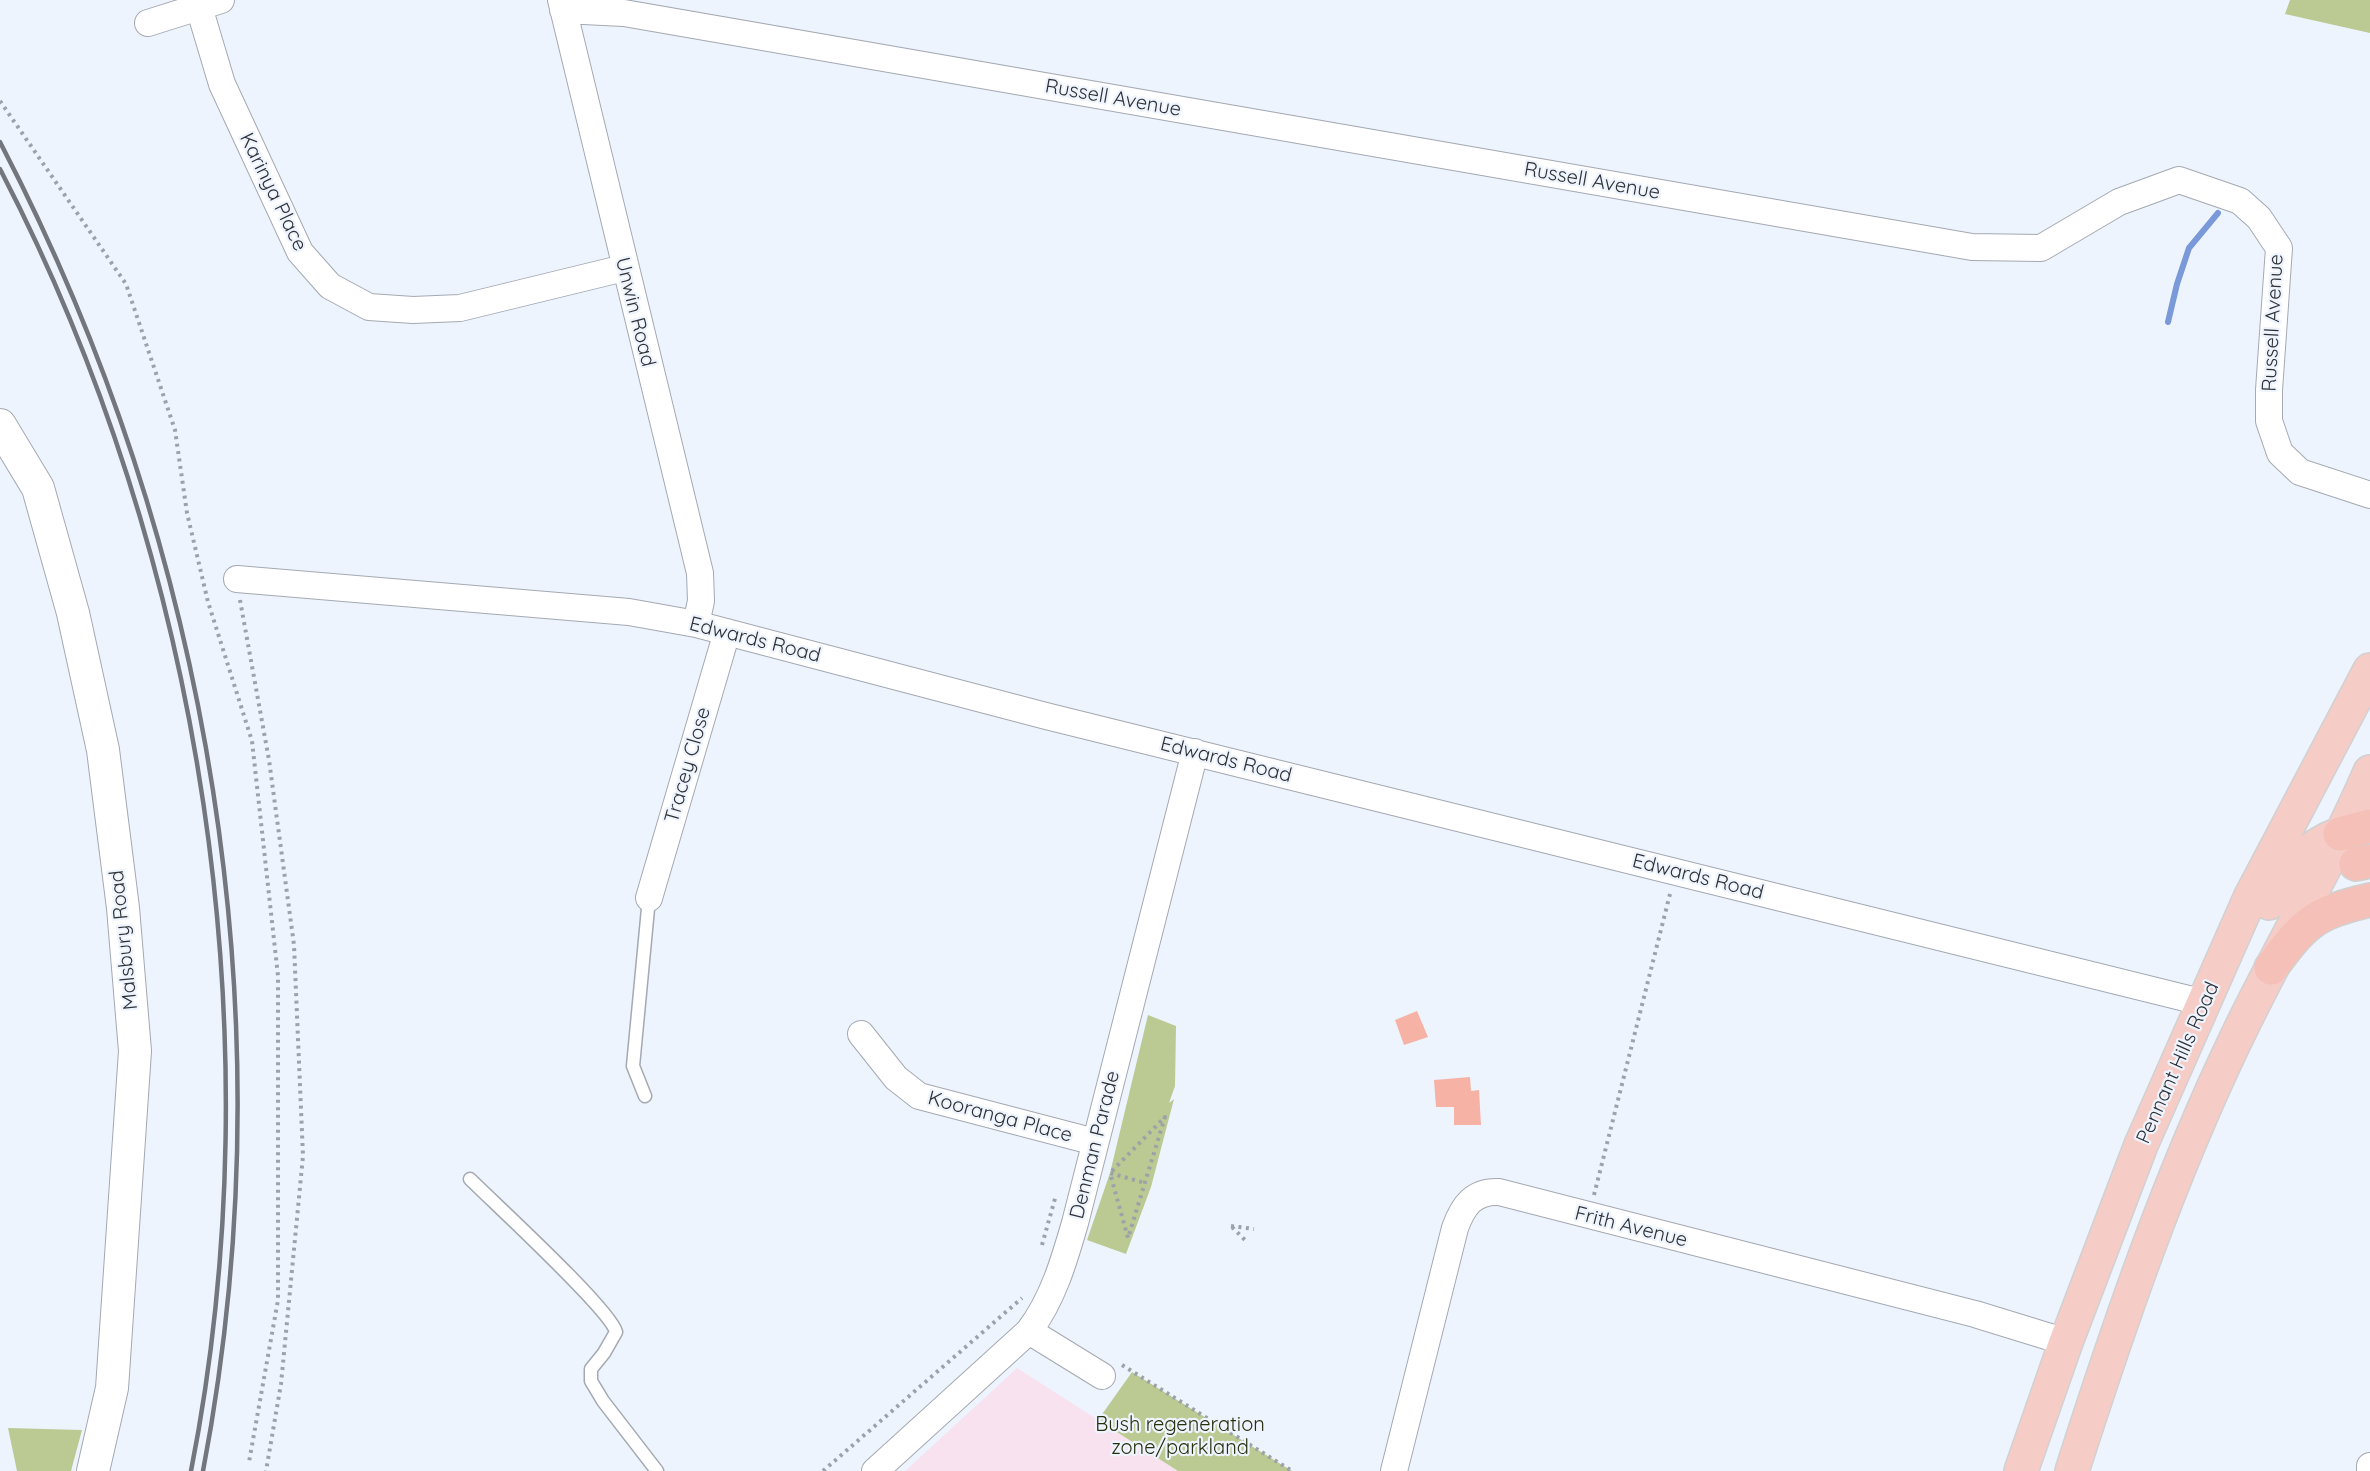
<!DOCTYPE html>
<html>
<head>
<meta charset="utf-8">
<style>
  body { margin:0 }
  canvas { display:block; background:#eef4fe }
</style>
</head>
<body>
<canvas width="2370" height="1471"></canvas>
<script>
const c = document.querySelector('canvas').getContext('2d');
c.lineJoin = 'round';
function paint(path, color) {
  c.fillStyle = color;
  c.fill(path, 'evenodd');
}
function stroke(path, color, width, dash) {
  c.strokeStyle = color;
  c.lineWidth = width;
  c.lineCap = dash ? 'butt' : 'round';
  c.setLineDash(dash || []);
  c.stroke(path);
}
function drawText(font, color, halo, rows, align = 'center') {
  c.font = font + ' Quicksand,sans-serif';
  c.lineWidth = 4.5;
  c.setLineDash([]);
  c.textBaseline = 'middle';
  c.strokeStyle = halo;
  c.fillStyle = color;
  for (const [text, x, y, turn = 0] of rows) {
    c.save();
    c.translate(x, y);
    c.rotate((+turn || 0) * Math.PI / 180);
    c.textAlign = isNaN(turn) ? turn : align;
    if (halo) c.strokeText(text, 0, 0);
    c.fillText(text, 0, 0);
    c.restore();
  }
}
const education = new Path2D(`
  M1017,1368L1178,1471H905Z`);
const green = new Path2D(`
  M2290,0H2370V33L2285,14Z
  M1148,1015L1176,1026L1175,1086L1169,1103L1174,1099L1151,1187L1126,1254L1087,1240L1110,1173Z
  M1132,1372L1292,1471H1178L1098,1420Z
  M8,1428L82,1430L71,1471H17Z`);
const stream = new Path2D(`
  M2168,322L2177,284L2189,248L2218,213`);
const building = new Path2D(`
  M1417,1011L1428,1037L1404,1045L1395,1020Z
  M1470,1077L1471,1091L1479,1090L1481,1125H1454V1107H1436L1434,1080Z`);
const path = new Path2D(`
  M0,101L126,284L175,430L187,513L208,602L252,741L278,976V1300L249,1462
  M240,600L269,760L294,945L303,1156L281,1384L266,1471
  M1112,1171L1165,1117L1128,1238L1110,1173L1145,1183
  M1594,1195L1670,894
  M1231,1226L1254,1229
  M1232,1227L1246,1241
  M1042,1245L1056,1195
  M1122,1365L1292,1471
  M823,1471L1022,1298`);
const service = new Path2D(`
  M645,1096L633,1066L649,898
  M470,1179C494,1203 611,1310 616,1332L604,1353L591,1369V1381L603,1401L657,1471`);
const minor = new Path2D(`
  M561,0L700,573L701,601L696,624
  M199,7L222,84L300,252L330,286L369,307L413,310L460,308L624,268
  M563,10L624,13L1972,247L2041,248L2119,202L2179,180L2240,201L2259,218L2279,248L2269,390V421L2280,453L2300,472L2370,495
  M148,23L221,0
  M237,579L629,612L696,624L1046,716L2205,1003
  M649,898L727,632
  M861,1034L896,1078L919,1096L1095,1142
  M1029,1331L1102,1376
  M875,1471L1029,1331C1053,1299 1064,1261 1075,1223L1195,752
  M1394,1471L1455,1228C1463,1206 1473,1191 1499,1192L1975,1314L2066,1342
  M2370,1471V1466`);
const tertiary = new Path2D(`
  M0,425L38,488L73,613L103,750L123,908L135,1051L112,1388L93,1471`);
const trunk = new Path2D(`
  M2269,903C2290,870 2302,848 2340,834
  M2021,1471L2066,1342L2141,1145L2250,898L2370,670
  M2072,1471C2119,1325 2168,1181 2234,1043C2277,952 2330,865 2370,772`);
const motorway = new Path2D(`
  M2340,834L2370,826
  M2356,864L2370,861
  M2271,968C2305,922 2314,913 2370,900`);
const rail = new Path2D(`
  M0,142C211,548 289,1020 203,1471
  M0,169C203,559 276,1039 191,1471`);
const streetNames = [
  ["Russell Avenue",1113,98,10],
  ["Russell Avenue",1592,181,10],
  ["Karinya Place",273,192,64],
  ["Unwin Road",635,312,76],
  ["Russell Avenue",2273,323,-87],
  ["Edwards Road",755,640,14],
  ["Edwards Road",1226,760,14],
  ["Tracey Close",688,765,-74],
  ["Edwards Road",1698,877,14],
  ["Malsbury Road",124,940,-96],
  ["Pennant Hills Road",2178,1063,-66],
  ["Kooranga Place",1000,1117,15],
  ["Denman Parade",1095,1145,-76],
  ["Frith Avenue",1631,1227,14]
];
const parkNames = [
  ["Bush regeneration",1180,1425],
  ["zone/parkland",1180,1448]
];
paint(education, '#f9e2f0');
paint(green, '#bbc993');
stroke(stream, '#7999d9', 6);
paint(building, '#f5b2a5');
stroke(service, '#a4a9b2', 15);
stroke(minor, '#a4a9b2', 28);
stroke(tertiary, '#a4a9b2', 34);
stroke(trunk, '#d1d1d2', 36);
stroke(motorway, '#d1d1d2', 36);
stroke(path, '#9da1a8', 4, [3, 4.5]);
stroke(service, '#fff', 12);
stroke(minor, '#fff', 26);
stroke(tertiary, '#fff', 32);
stroke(trunk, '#f6ccc6', 33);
stroke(motorway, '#f4c0b7', 33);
stroke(rail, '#73767c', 4.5);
drawText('20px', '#2e3034', '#eef4fe', streetNames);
drawText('20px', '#282f0e', '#eef4fe', parkNames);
</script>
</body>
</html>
